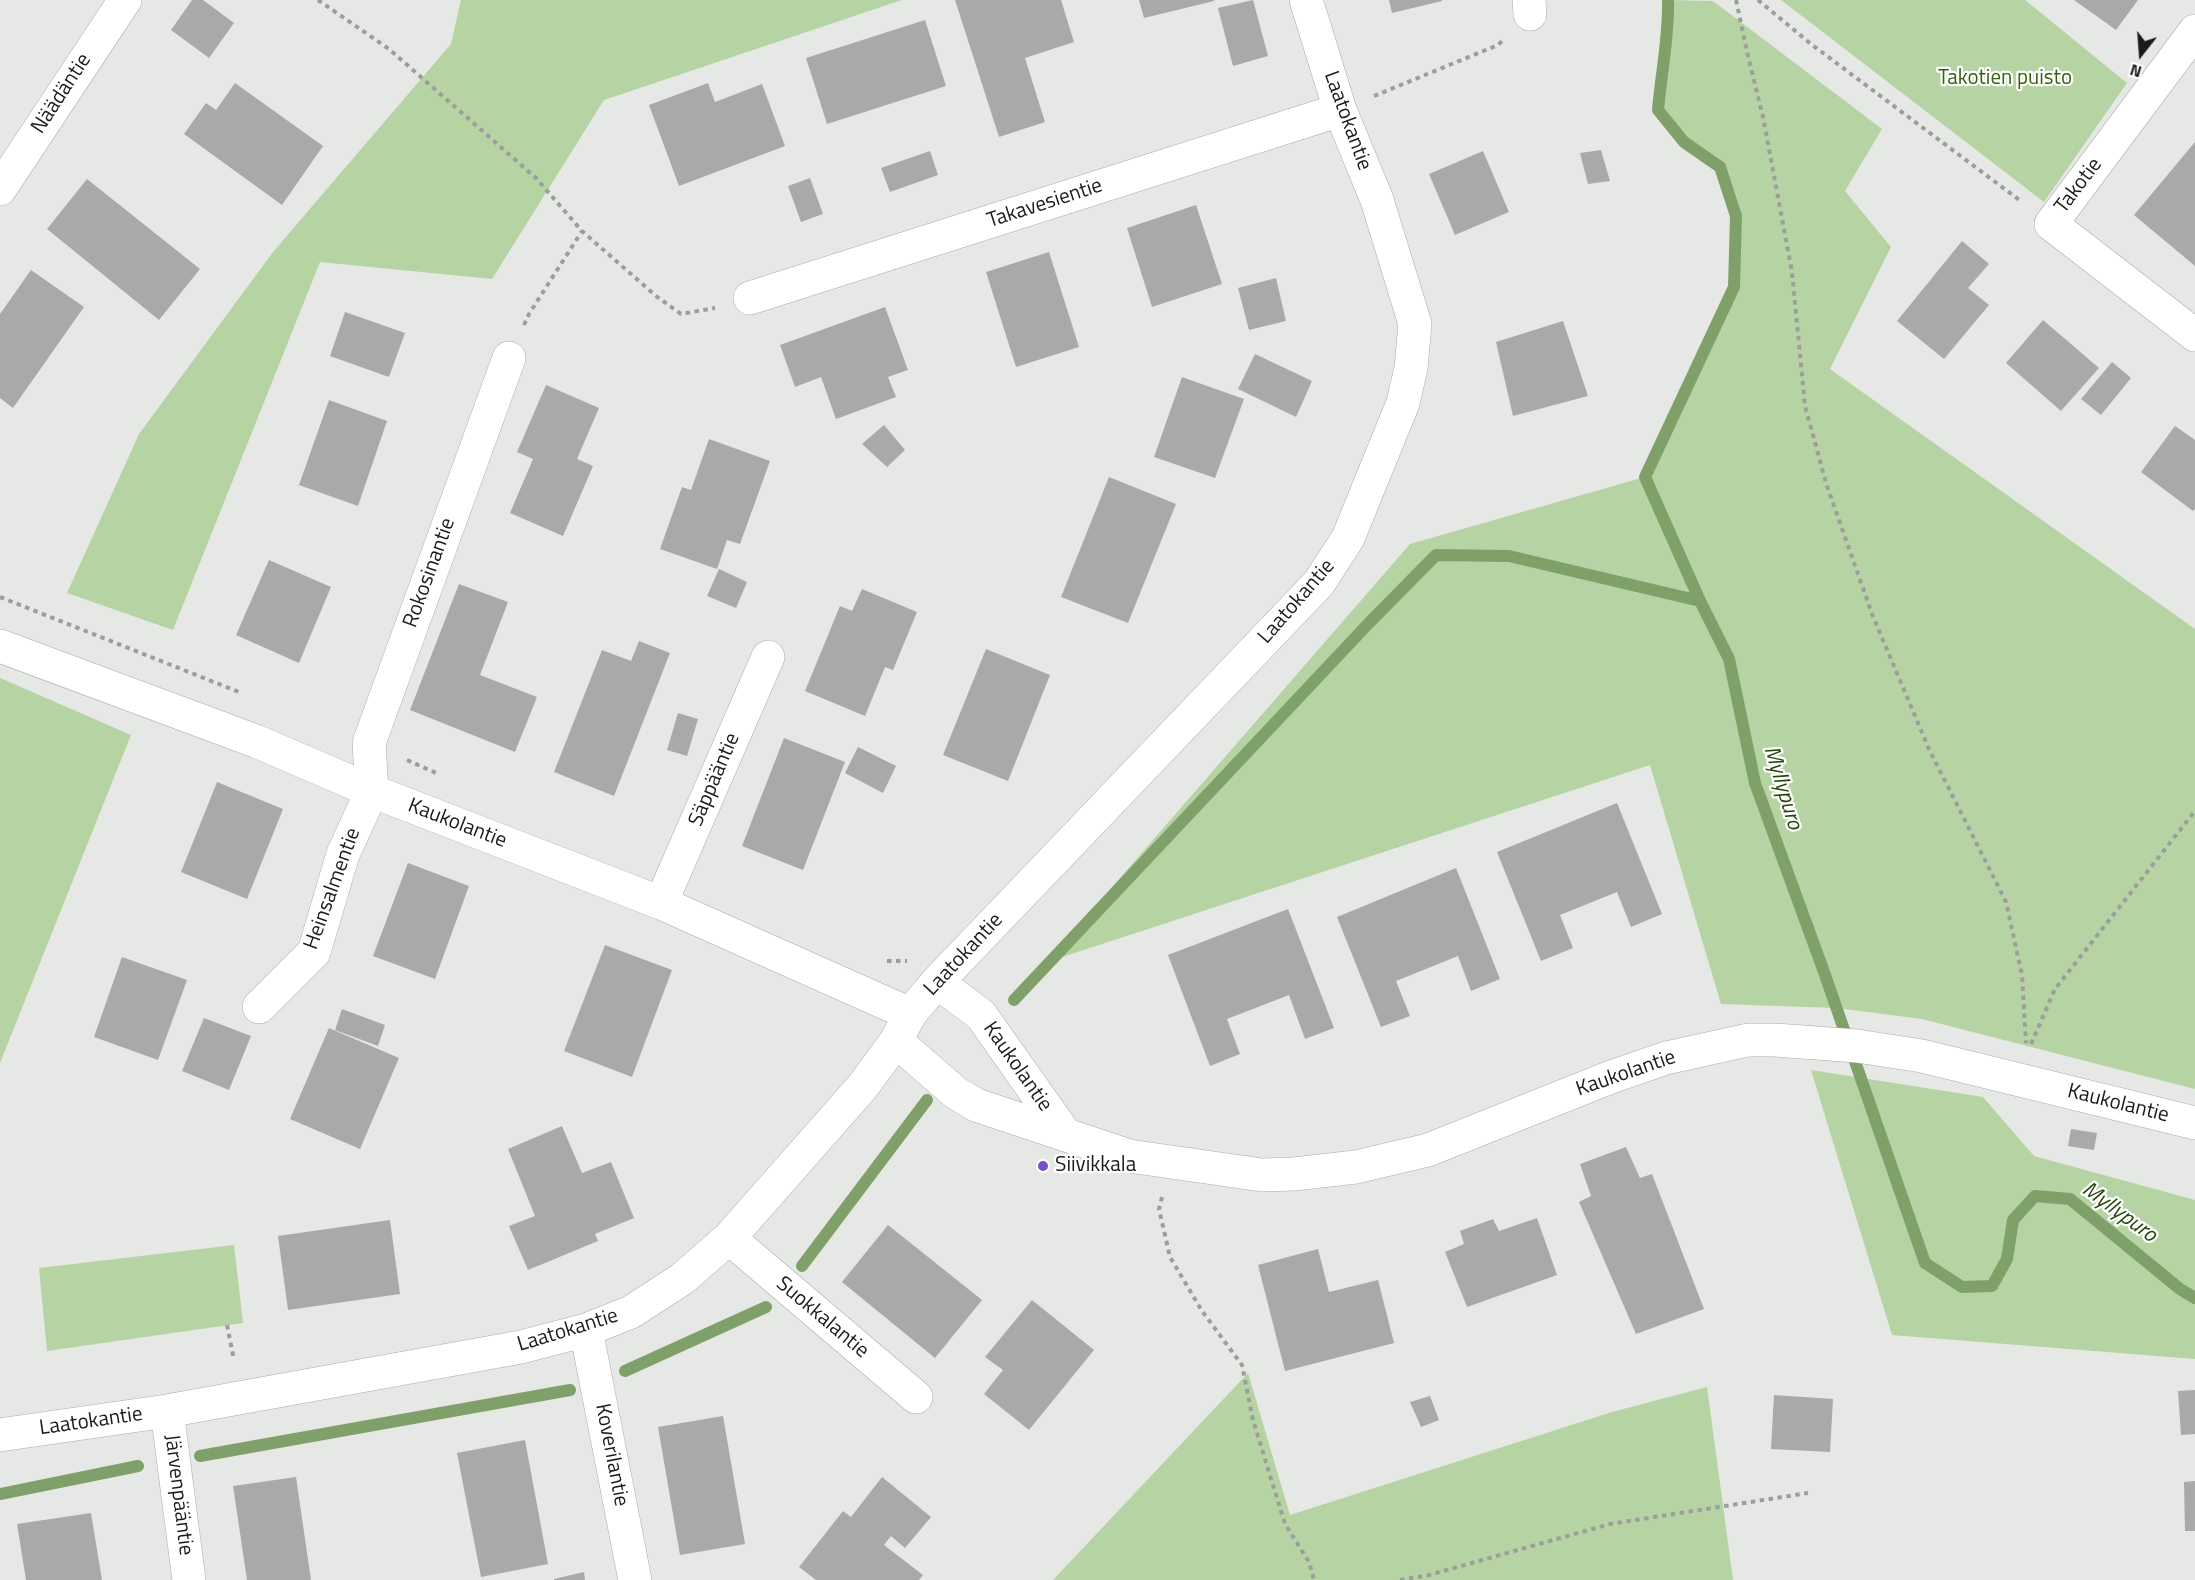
<!DOCTYPE html>
<html>
<head>
<meta charset="utf-8">
<style>
  body { margin:0 }
  #map { position:relative; width:2195px; height:1580px; overflow:hidden; background:#e6e8e5; font-family:"Titillium Web",sans-serif }
  canvas { display:block }
  .north { position:absolute; left:2111px; top:24px; width:60px; height:60px; -webkit-text-stroke:4px #fff; paint-order:stroke; rotate:197deg; font-size:16px; font-weight:700; line-height:24px; text-align:center; color:#1b1b1a }
  .north::after { content:''; display:block; margin:auto; width:21px; height:27px; background:#1b1b1a; clip-path:polygon(50% 0,100% 100%,50% 72%,0 100%) }
</style>
</head>
<body>
<div id="map">
<canvas width="2195" height="1580"></canvas>
<div class="north">N</div>
</div>
<script>
const c = document.querySelector('canvas').getContext('2d');
c.lineJoin = 'round';
function paint(path, color) {
  c.fillStyle = color;
  c.fill(path, 'evenodd');
}
function stroke(path, color, width, dash) {
  c.strokeStyle = color;
  c.lineWidth = width;
  c.lineCap = dash ? 'butt' : 'round';
  c.setLineDash(dash || []);
  c.stroke(path);
}
function drawText(font, color, halo, rows, align = 'center') {
  c.font = font + ' "Titillium Web",sans-serif';
  c.lineWidth = 4.5;
  c.setLineDash([]);
  c.textBaseline = 'middle';
  c.strokeStyle = halo;
  c.fillStyle = color;
  for (const [text, x, y, turn = 0] of rows) {
    c.save();
    c.translate(x, y);
    c.rotate((+turn || 0) * Math.PI / 180);
    c.textAlign = isNaN(turn) ? turn : align;
    if (halo) c.strokeText(text, 0, 0);
    c.fillText(text, 0, 0);
    c.restore();
  }
}
const green = new Path2D(`
  M461,0H902L604,100L492,279L320,262L173,630L67,593L139,434L273,252L451,44Z
  M1668,0L1713,1L1882,129L1845,191L1891,247L1830,369L2195,629V1089L1922,1019L1836,1008L1721,1004L1650,765L1047,962L1410,544L1645,477L1734,286L1736,216L1720,167L1684,142L1658,110C1661,74 1669,37 1668,0Z
  M1781,0H2025L2127,83L2044,202Z
  M0,678L131,735L0,1063Z
  M1811,1070L1983,1097L2034,1156L2195,1200V1359L1892,1335Z
  M234,1245L243,1323L47,1351L39,1268Z
  M1248,1373L1290,1515L1612,1412L1707,1387L1733,1580H1053Z`);
const stream = new Path2D(`
  M1668,0C1669,37 1661,74 1658,110L1684,142L1720,167L1736,216L1734,287L1645,477L1700,601L1729,659L1755,783L1824,972L1925,1263L1962,1287L1992,1286L2007,1259L2013,1220L2035,1196L2070,1199L2180,1289L2195,1298
  M1014,1000L1368,624L1436,555L1509,556L1700,601
  M802,1266L927,1100
  M625,1371L766,1307
  M200,1456L570,1390
  M0,1494L138,1466`);
const building = new Path2D(`
  M192,0H203L234,23L209,58L171,30Z
  M955,0H1061L1074,42L1025,58L1045,122L999,137Z
  M1139,0H1214V1L1144,18Z
  M1253,0L1268,56L1233,66L1218,8Z
  M1389,0H1442V1L1392,13Z
  M2074,0H2138L2116,30Z
  M925,20L946,86L827,124L806,58Z
  M235,83L323,146L282,205L184,134L206,103L216,110Z
  M708,83L715,102L762,84L785,146L679,186L649,105Z
  M2195,142V266L2134,215Z
  M1601,150L1610,181L1588,184L1580,153Z
  M930,151L938,175L890,192L881,168Z
  M1483,151L1509,212L1455,235L1429,174Z
  M810,178L823,214L801,222L788,186Z
  M87,179L200,269L159,320L47,229Z
  M1196,205L1222,284L1152,307L1127,228Z
  M1962,241L1989,264L1968,288L1989,305L1944,359L1897,321Z
  M1049,252L1079,347L1016,367L986,272Z
  M31,270L84,307L13,408L0,398V314Z
  M1276,278L1286,321L1249,330L1238,288Z
  M885,307L908,370L888,377L896,397L836,419L821,377L795,387L780,345Z
  M345,312L405,333L389,377L330,356Z
  M2043,320L2099,368L2061,411L2006,363Z
  M1563,321L1588,396L1513,416L1496,342Z
  M1255,354L1312,381L1296,417L1238,389Z
  M2112,362L2131,378L2101,415L2081,399Z
  M1182,377L1244,399L1215,478L1154,457Z
  M546,385L599,408L577,459L593,466L563,536L510,513L533,459L517,452Z
  M329,400L387,421L358,506L299,485Z
  M884,425L905,450L887,467L862,444Z
  M2175,426L2195,440V509L2193,511L2141,472Z
  M709,439L770,461L740,544L727,540L717,569L660,549L682,487L691,490Z
  M1109,477L1176,504L1128,623L1061,597Z
  M269,560L331,587L299,663L236,635Z
  M719,569L747,582L736,608L707,596Z
  M459,584L508,602L480,675L537,697L515,752L410,710Z
  M862,589L917,612L893,670L885,667L865,716L805,691L840,606L852,611Z
  M639,641L670,653L614,796L554,772L602,650L631,661Z
  M986,649L1050,675L1008,781L943,755Z
  M678,713L698,719L687,756L667,750Z
  M784,738L845,762L803,870L742,846Z
  M858,747L896,766L883,793L845,773Z
  M217,782L283,809L247,899L181,872Z
  M1617,803L1662,914L1631,927L1617,892L1560,915L1573,948L1541,961L1497,852Z
  M408,863L469,886L435,979L373,956Z
  M1456,868L1500,979L1471,991L1458,956L1396,981L1410,1016L1381,1027L1337,917Z
  M1288,909L1334,1028L1305,1039L1289,995L1227,1019L1240,1054L1210,1066L1168,955Z
  M605,945L672,970L632,1077L564,1051Z
  M122,957L187,980L158,1060L94,1037Z
  M342,1009L385,1025L378,1046L335,1030Z
  M204,1018L251,1036L229,1090L182,1071Z
  M329,1028L399,1058L360,1149L290,1119Z
  M562,1126L582,1173L611,1162L634,1218L595,1234L598,1241L528,1270L509,1226L535,1216L508,1149Z
  M2071,1129L2097,1133L2094,1150L2068,1146Z
  M1626,1147L1640,1178L1652,1174L1704,1309L1636,1334L1579,1202L1591,1196L1580,1164Z
  M1537,1218L1557,1275L1467,1307L1445,1252L1464,1244L1460,1231L1493,1219L1499,1231Z
  M390,1220L400,1294L288,1310L278,1236Z
  M888,1225L982,1300L935,1358L842,1282Z
  M1318,1249L1329,1292L1378,1280L1394,1343L1285,1371L1258,1265Z
  M1032,1300L1094,1350L1029,1430L984,1394L1003,1370L985,1357Z
  M2195,1390V1434L2181,1435L2178,1391Z
  M1774,1395L1833,1399L1830,1452L1771,1449Z
  M1430,1396L1439,1420L1421,1427L1410,1402Z
  M723,1416L745,1544L680,1555L658,1427Z
  M525,1440L548,1564L481,1577L457,1453Z
  M296,1477L311,1580H247L233,1486Z
  M882,1477L931,1517L905,1548L891,1536L884,1545L923,1575L919,1580H816L799,1567L843,1511L851,1517Z
  M2195,1481V1531H2185L2184,1482Z
  M91,1513L102,1580H26L17,1524Z
  M584,1572L585,1580H554V1579Z`);
const path = new Path2D(`
  M318,0L389,49L536,178L582,231L656,296L681,314L715,308
  M1736,0L1747,52L1763,117L1792,272L1805,406L1826,483L1872,614L1929,749L2006,902L2022,975L2026,1043
  M1758,0L1811,44L2022,202
  M1374,96L1498,45L1504,39
  M524,325L529,314L582,231
  M0,597L239,692
  M407,760L436,773
  M887,961H907
  M2031,1044L2055,989L2195,811
  M1162,1197L1159,1209L1170,1257L1202,1311L1242,1365L1253,1420L1285,1524L1309,1562L1314,1580
  M227,1325L234,1360
  M1400,1580L1429,1575L1610,1524L1808,1493`);
const street = new Path2D(`
  M1529,0L1530,14
  M2195,31L2051,224L2195,335
  M0,189L125,0
  M750,298L1340,110
  M0,646L258,742L372,791L661,903L910,1014
  M661,903L768,657
  M937,982L981,1015L1065,1134
  M259,1007L314,952L343,854L372,791L369,743L509,358
  M896,1041L956,1093L976,1105L1129,1156L1262,1175L1294,1174L1356,1167L1428,1150L1611,1077L1666,1058L1748,1040H1775L1857,1046L1922,1056L2195,1123
  M729,1238L916,1397
  M586,1330L635,1580
  M167,1411L189,1580
  M0,1435L167,1411L521,1347L586,1330L631,1312L682,1279L729,1238L863,1086L896,1041L910,1014L937,982L1319,583L1348,538L1403,403L1411,368L1415,324L1377,200L1340,110L1306,0`);
const markers = [
  [1043,1166,6,"#7450c9"]
];
const parkNames = [
  ["Takotien puisto",2005,79]
];
const streetNames = [
  ["Näädäntie",62,94,-57],
  ["Laatokantie",1347,121,70],
  ["Takotie",2079,186,-53],
  ["Takavesientie",1045,204,-18],
  ["Rokosinantie",430,573,-70],
  ["Laatokantie",1297,602,-49],
  ["Säppääntie",715,780,-67],
  ["Kaukolantie",457,824,21],
  ["Heinsalmentie",333,889,-70],
  ["Laatokantie",964,955,-47],
  ["Kaukolantie",1017,1067,55],
  ["Kaukolantie",1626,1074,-19],
  ["Kaukolantie",2118,1104,14],
  ["Suokkalantie",822,1318,40],
  ["Laatokantie",568,1331,-17],
  ["Laatokantie",91,1422,-8],
  ["Koverilantie",611,1455,79],
  ["Järvenpääntie",178,1495,83]
];
const poiNames = [
  ["Siivikkala",1055,1166]
];
const waterNames = [
  ["Myllypuro",1782,788,73],
  ["Myllypuro",2119,1213,36]
];
paint(green, '#b6d3a3');
stroke(stream, '#80a06a', 12);
paint(building, '#a9a9ac');
stroke(street, '#aaaba9', 34);
stroke(path, '#9d9e9c', 4, [4.5, 4.5]);
stroke(street, '#fff', 33);
for (const [x, y, r, color] of markers) {
  const dot = new Path2D();
  dot.arc(x, y, r, 0, 2 * Math.PI);
  c.fillStyle = color;
  c.fill(dot);
  stroke(dot, '#fff', 2);
}
drawText('21px', '#386011', '#fff', parkNames);
drawText('21px', '#1b1b1a', '#fff', streetNames);
drawText('21px', '#1b1b1a', '#fff', poiNames, 'left');
drawText('italic 22px', '#264408', '#fff', waterNames);
</script>
</body>
</html>
